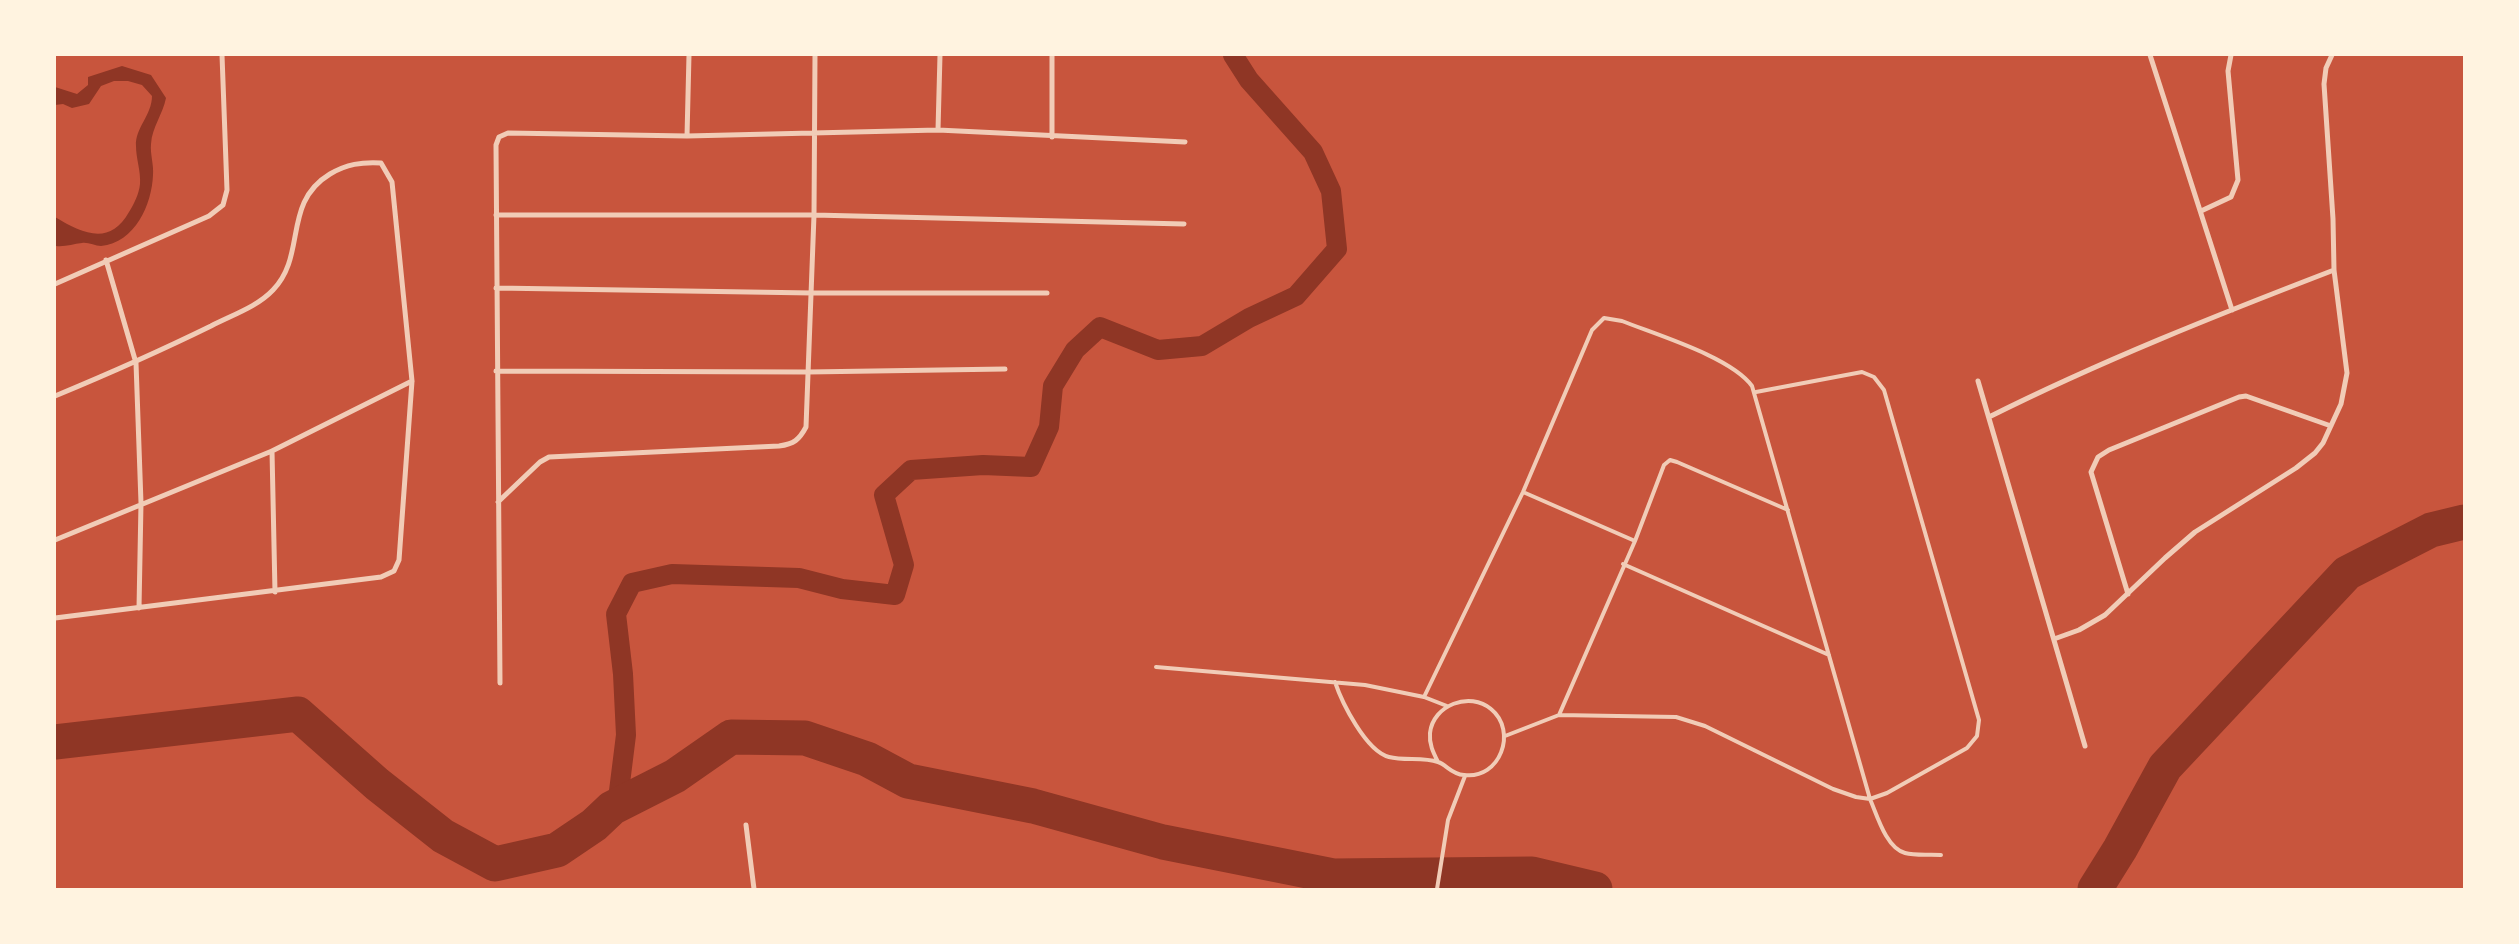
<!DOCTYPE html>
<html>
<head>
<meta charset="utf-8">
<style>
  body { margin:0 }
  #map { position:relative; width:2519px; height:944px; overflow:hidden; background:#c8553d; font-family:Overpass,sans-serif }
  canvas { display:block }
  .frame { position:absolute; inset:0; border:56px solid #fff3e0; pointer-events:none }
</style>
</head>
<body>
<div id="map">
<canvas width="2519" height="944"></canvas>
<div class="frame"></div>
</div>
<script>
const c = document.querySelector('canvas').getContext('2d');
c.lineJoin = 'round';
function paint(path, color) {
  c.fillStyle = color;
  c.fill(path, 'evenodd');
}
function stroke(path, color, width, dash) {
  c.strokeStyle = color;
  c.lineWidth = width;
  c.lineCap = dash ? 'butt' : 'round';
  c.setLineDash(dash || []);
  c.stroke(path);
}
const water = new Path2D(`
  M122,66L151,75L166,98C163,114 152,127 151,144C150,154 154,165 153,175C152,204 135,243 101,246C95,246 88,242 82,243C73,244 65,247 56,246L55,217C83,234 110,246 129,212C134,204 139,194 140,184C141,171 136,159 136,146C135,128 152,115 152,96L142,85L128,81H114L101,86L89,104L72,108L63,104L55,105V87L77,94L88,85V77Z`);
const canal = new Path2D(`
  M612,808L618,799L626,735L623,674L616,614L632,583L672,574L799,578L842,589L895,595L904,565L884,495L911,470L983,465L1031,467L1049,427L1053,386L1075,350L1100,327L1158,350L1202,346L1249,318L1296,296L1337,249L1331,191L1313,152L1249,80L1233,55`);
const river = new Path2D(`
  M55,742L298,714L377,784L443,836L495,864L557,850L594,825L612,808L675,776L731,737L805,738L867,759L908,781L1033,806L1163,842L1333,876L1532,874L1595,889
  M2095,889L2120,849L2165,767L2347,573L2431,530L2464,522`);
const service = new Path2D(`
  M1523,492L1635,541
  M1623,564L1829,655
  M1156,667L1365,685L1424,697L1447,706
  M1335,682C1342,703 1366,751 1389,757C1404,761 1423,757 1438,762C1447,765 1451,774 1464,775C1500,780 1518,731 1491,709C1470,691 1433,705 1430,733C1429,744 1433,752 1438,762
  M1424,697L1523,492L1592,330L1604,318L1622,321C1657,335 1731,357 1752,386L1870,799C1877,815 1886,848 1905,853C1916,856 1930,854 1941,855
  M1559,715L1635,541L1664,465L1670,460L1677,462L1788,510
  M1505,736L1559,715L1676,717L1705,726L1833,789L1856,797L1870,799L1887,793L1967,748L1977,736L1979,720L1884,390L1874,377L1862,372L1756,392
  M1437,889L1448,820L1465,776`);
const minor = new Path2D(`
  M1052,55V137
  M2150,55L2232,310
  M938,130L940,55
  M687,136L689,55
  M2201,211L2231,197L2238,180L2228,71L2231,55
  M496,215H814L1184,224
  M106,260L136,363L141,503L139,608
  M55,284L209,216L223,205L227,190L222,55
  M496,288L812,293H1047
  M496,371L808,372L1005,369
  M1978,381L2085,746
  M55,396C108,374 160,351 211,326C232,315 257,307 273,290C307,255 282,203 330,174C347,164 361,162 381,163L392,182L412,381L399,560L394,571L381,577L55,618
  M1989,417C2101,361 2217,315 2334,270
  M272,451L275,592
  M498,502L540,462L549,457L779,446C794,444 799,440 806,427L814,215L815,55
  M55,540L272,451L412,381
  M2128,594L2091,472L2098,457L2109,450L2239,397L2246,396L2331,426
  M2054,639L2079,630L2105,615L2165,558L2195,532L2296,468L2315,453L2323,443L2341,404L2347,373L2334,270L2333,219L2324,84L2326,68L2332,55
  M500,683L496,145L499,137L508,133L687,136L938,130L1185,142
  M746,825L754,889`);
paint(water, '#8f3625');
stroke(canal, '#8f3625', 20);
stroke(river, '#8f3625', 35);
stroke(service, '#f1ccb7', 4);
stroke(minor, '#f1ccb7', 5);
</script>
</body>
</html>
